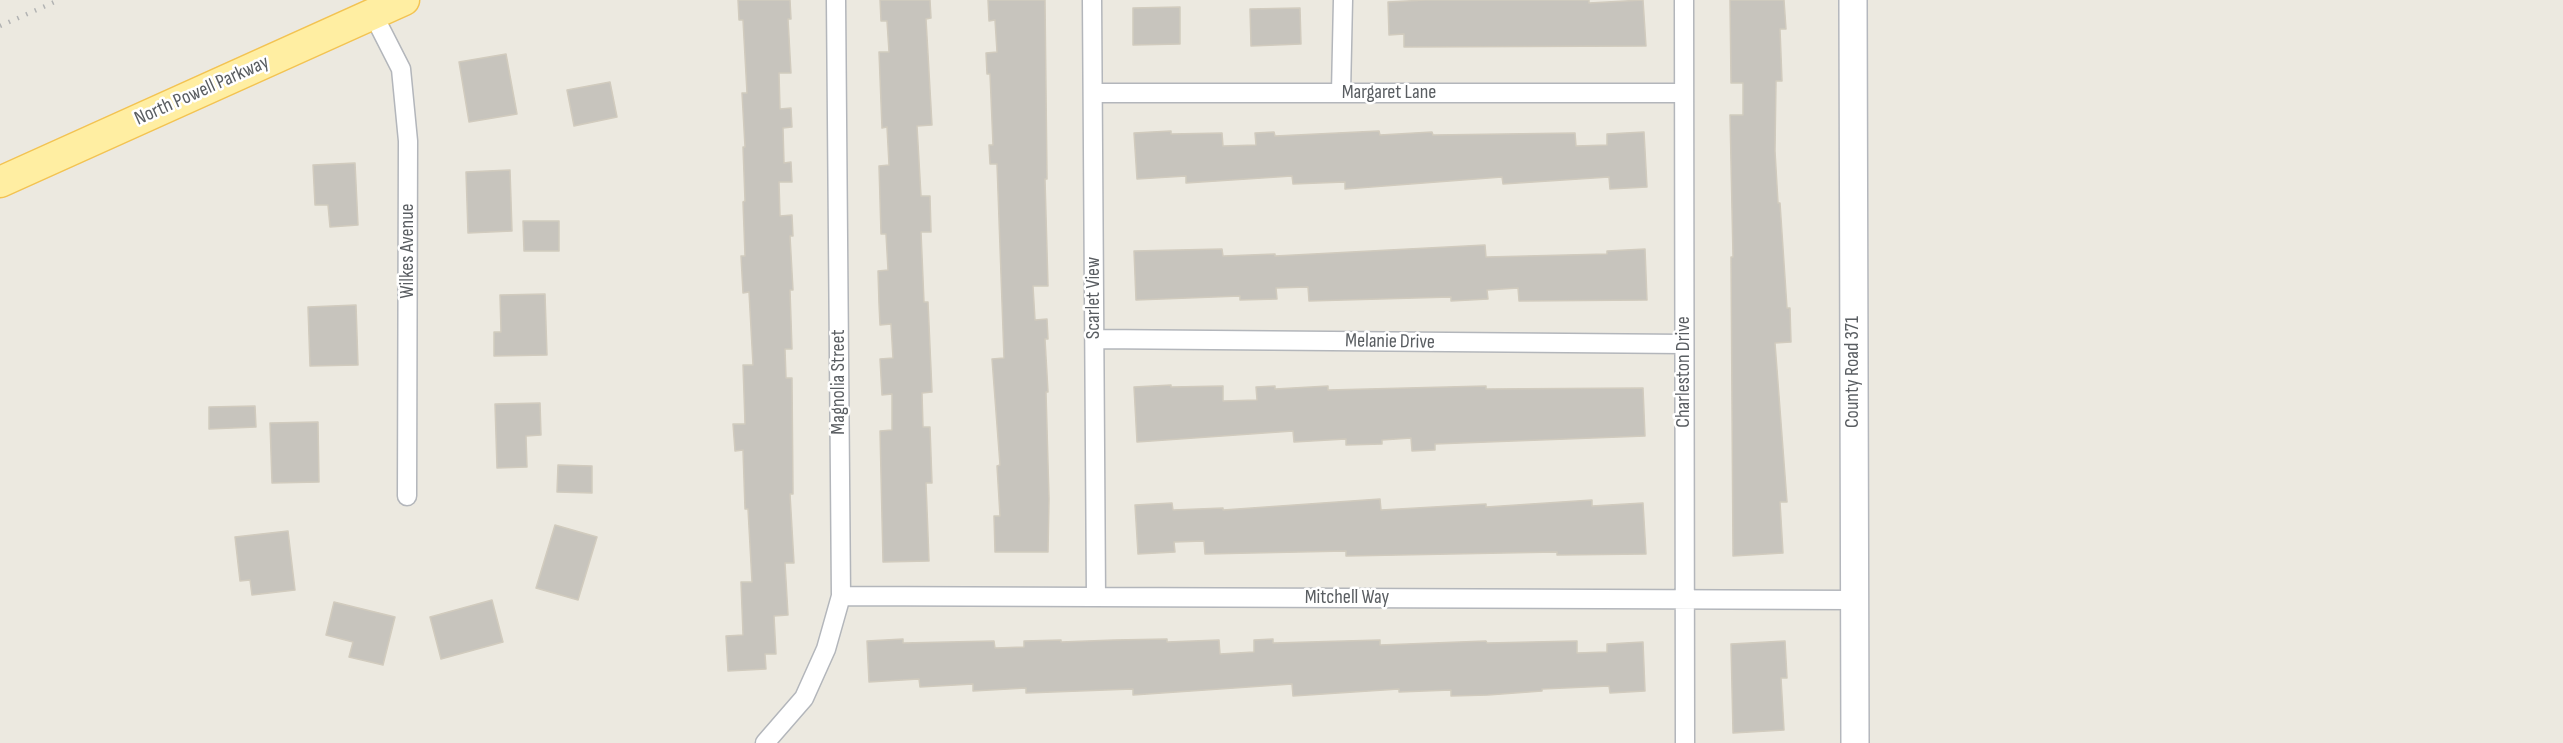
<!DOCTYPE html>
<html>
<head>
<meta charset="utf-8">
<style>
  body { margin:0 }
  canvas { display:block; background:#ece9e0 }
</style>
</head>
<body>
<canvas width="2563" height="743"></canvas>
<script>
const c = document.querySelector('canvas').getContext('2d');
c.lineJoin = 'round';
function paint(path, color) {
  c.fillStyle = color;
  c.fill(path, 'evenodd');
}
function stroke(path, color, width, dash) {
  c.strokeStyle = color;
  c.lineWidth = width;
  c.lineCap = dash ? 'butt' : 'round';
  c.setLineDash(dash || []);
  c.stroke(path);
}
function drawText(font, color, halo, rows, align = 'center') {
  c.font = font + ' "Sofia Sans Condensed",sans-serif';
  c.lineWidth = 5;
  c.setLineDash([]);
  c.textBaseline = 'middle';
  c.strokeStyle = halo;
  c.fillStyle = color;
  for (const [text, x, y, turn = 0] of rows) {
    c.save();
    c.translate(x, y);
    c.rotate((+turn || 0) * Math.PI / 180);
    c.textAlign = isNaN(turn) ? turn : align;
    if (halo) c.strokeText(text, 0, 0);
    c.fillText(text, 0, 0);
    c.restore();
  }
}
const building = new Path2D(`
  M738,0H790L791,19H788L791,73H779L780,109L791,108L792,127L783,128L784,163L791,162L792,182H779L780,216L792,215L793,236H790L793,290H790L792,349H785L786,378H792L793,494H790L794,563H785L788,615L774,616L776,654H765L766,669L728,671L726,636L743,635L741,582H752L748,509H745L743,450L735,451L733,424H745L743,365H753L749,292L743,293L741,256H745L743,202L745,201L743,147H745L742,93H747L743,20H739Z
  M880,0H930L931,18L926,19L932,125L917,126L921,196H930L931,232H921L924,302H928L932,392L922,393L923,427H930L932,483H926L929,561L883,562L880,431L892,430V394L882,395L880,359L893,358L891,324L880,325L879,304L878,271L888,270L886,234H881L879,166L889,165L887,127L882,128L879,52H889L887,21H881Z
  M988,0H1045L1047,179H1045L1048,286H1033L1035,320L1047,319L1048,339H1045L1048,392H1046L1049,499L1048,552H995L994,516H1000L997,466L1000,465L992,359L1004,358L997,164H990L989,145H993L990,74H987L986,53L997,52L995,20L989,21Z
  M1426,0H1589V3L1643,0L1646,46L1404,47V34L1389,35L1388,2Z
  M1730,0H1784L1786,29H1780L1782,81H1776L1775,151L1778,203H1780L1787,308H1790L1791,342L1775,343L1787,502H1780L1783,553L1733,556L1731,257H1733L1730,115H1743V83H1731Z
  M1180,7V44L1133,45V8Z
  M1300,8L1301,44L1251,46L1250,9Z
  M506,54L517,114L469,122L459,62Z
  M610,82L617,117L574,126L567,90Z
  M1171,131V134L1222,133L1223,146L1256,145L1255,133L1274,132L1275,136L1379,131L1380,135L1432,132L1433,135L1575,133L1576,146L1607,145V134L1644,132L1647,187L1610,189L1609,177L1503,184L1502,177L1345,189V182L1293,184L1292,176L1186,183V176L1137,179L1134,133Z
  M355,163L358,225L330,227L328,205H315L313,165Z
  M510,170L512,231L468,233L466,172Z
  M523,221H559V251H524Z
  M1485,245L1486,257L1607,254V251L1645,249L1647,300L1519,301L1518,288L1487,290L1488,299L1451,301V297L1309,301L1308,287L1276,288L1277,299L1240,300V296L1136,300L1134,251L1222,249L1223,256L1275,254V256Z
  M545,294L547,355L494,356V332H501L500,295Z
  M356,305L358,365L310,366L308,307Z
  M1171,385V387L1223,386V401L1257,400L1256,387L1275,386V389L1328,386V390L1486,386V389L1643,388L1645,436L1435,444V450L1412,451L1411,438L1382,440V444L1346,445V439L1294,442L1293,431L1137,442L1134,387Z
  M540,403L541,435L526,436L527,467L497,468L495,404Z
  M255,406L256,427L209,429V407Z
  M318,422L319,482L272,483L270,423Z
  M558,465L592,466V493L557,492Z
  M1380,499L1381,510L1486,504V507L1592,500V506L1643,503L1646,554L1557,555V552L1346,556V551L1205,554L1204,541L1174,542L1175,552L1138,554L1135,505L1172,503L1173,510L1223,508V510Z
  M555,525L597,537L578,600L536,588Z
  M288,531L295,590L252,595L250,580L240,581L235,537Z
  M492,600L503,642L441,659L430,617Z
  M334,602L395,617L383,665L349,657L353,642L326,635Z
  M903,639V643L994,641L995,648L1024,647V641L1061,640V642L1114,640L1167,639V642L1219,640L1220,654L1254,652V640L1273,639V643L1380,640V645L1486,641L1487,643L1577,641V653L1607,652V644L1643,642L1645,691L1610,693L1609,686L1542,689V691L1488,695L1451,696V690L1399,692V689L1293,696L1292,684L1133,695V689L1026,693V688L973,691V684L920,687L919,679L869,682L867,641Z
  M1785,641L1787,678H1781L1784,730L1733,733L1731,644Z`);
const street = new Path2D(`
  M1092,0L1096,597
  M1684,0L1685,743
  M373,14L401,69L408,141L407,496
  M1093,93H1684
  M1341,93L1343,0
  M1095,339L1684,344
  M841,596L1853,600
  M765,743L804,698L826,649L841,596L836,0`);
const secondary = new Path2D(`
  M1853,0L1855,743`);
const primary = new Path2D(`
  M0,182L404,0`);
const rail = new Path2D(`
  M0,26L59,0`);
const streetNames = [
  ["North Powell Parkway",202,91,-24],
  ["Margaret Lane",1389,93],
  ["Wilkes Avenue",408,251,-90],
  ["Scarlet View",1094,298,-90],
  ["Melanie Drive",1390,342,1],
  ["Charleston Drive",1684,372,-90],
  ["County Road 371",1853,372,-90],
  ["Magnolia Street",839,382,-90],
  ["Mitchell Way",1347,598]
];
paint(building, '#c7c4bd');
stroke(building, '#d1cbbe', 1.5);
stroke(street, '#b3b6bb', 21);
stroke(secondary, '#b4b7bd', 30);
stroke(primary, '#f3c352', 33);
stroke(street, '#fff', 18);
stroke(secondary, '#fff', 27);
stroke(primary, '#ffeea2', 30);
stroke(rail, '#b2b3b3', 4.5, [1.5, 8]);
drawText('20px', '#595d61', '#fff', streetNames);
</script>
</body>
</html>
